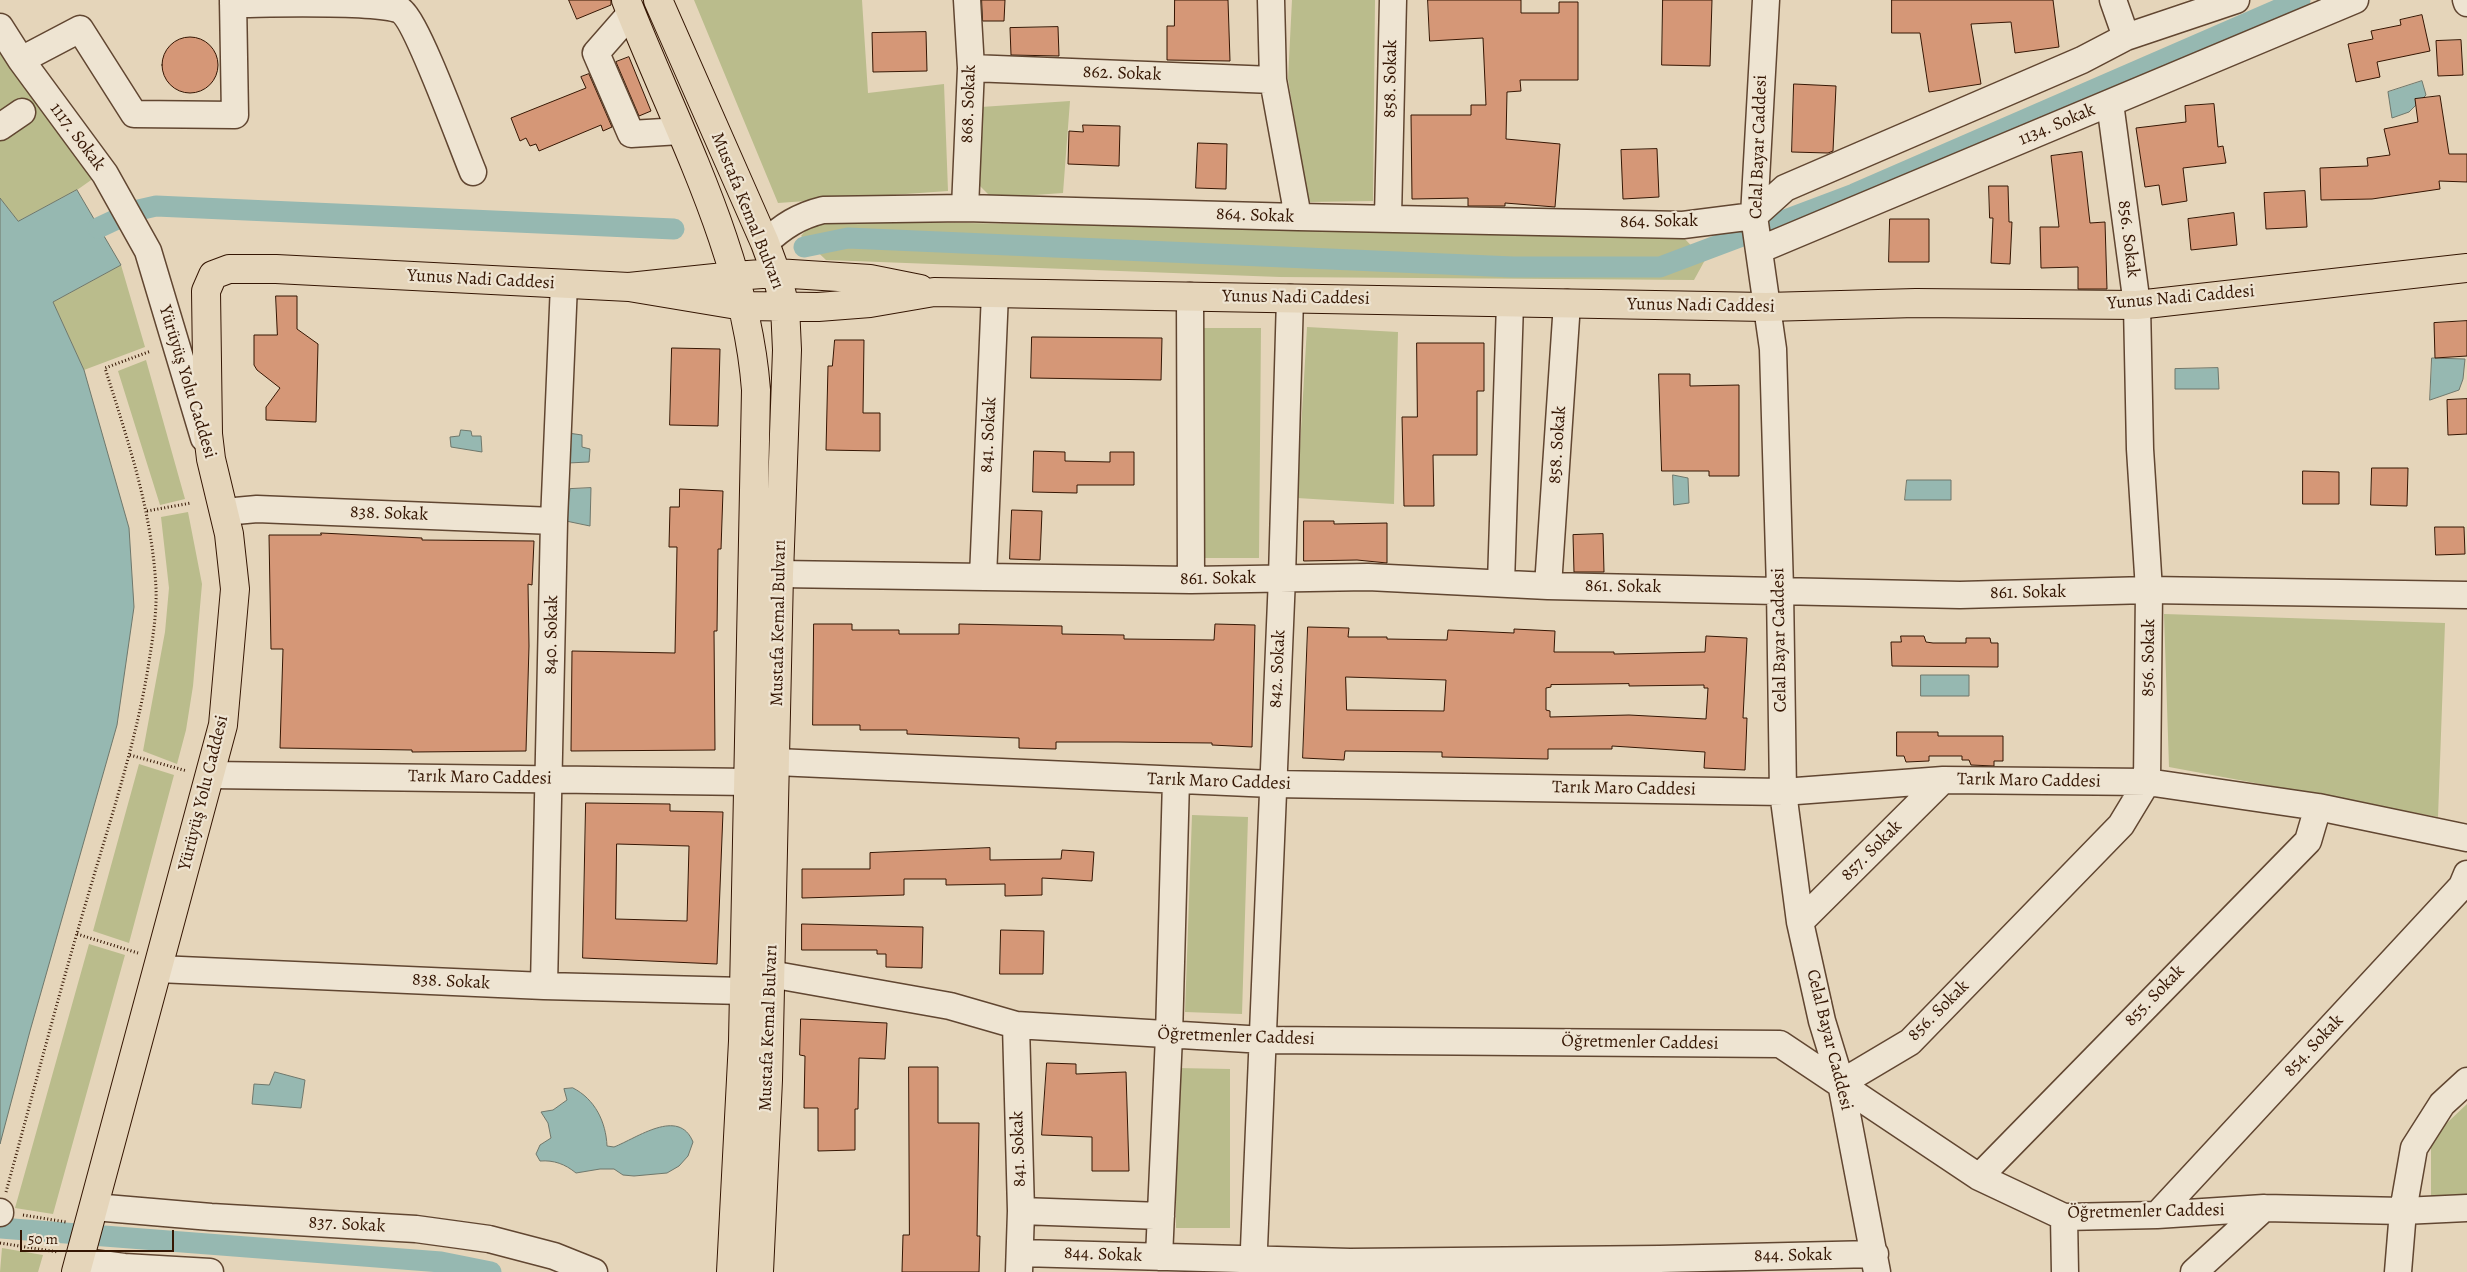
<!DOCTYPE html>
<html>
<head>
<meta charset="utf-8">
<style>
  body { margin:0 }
  #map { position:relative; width:2467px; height:1272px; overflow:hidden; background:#e5d5ba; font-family:Alegreya,serif }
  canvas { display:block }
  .scale { position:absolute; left:20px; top:1230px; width:154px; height:22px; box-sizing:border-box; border:2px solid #351603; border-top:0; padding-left:6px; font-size:15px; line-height:18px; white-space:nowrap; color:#351603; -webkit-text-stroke:4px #eee4d2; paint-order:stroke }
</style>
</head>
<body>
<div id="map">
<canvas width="2467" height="1272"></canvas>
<div class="scale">50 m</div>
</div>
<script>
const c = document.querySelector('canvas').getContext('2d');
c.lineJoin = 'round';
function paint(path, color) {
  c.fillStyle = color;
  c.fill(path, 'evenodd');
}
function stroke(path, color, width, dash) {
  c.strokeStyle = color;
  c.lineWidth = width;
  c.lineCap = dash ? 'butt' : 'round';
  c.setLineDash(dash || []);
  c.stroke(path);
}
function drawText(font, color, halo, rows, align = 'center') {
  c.font = font + ' Alegreya,serif';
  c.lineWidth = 4.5;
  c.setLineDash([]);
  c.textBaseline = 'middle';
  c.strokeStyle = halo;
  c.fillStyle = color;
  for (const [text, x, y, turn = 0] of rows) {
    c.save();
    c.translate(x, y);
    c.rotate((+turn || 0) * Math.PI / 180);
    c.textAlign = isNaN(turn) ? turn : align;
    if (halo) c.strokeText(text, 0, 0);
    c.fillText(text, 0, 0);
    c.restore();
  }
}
const green = new Path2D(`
  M694,0H862L868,93L944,84L948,191L778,203Z
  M1292,0H1375L1373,201L1308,202L1288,79Z
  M0,52L94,178L77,190L18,221L0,198Z
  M1070,101L1063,193L992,198L978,184L981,107Z
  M814,220L1683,237L1705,260L1694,280L1280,277L826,260L801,236Z
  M121,265L145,347L84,370L53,302Z
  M1307,327L1398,332L1394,504L1297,498Z
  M1203,328H1261L1259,558H1201Z
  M146,360L185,499L160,505L118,371Z
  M188,512L202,584L193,686L186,730L177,764L143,751L165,632L169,588L161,517Z
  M2164,614L2445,623L2438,817L2169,767Z
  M139,764L174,775L129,943L93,931Z
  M1192,815L1248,817L1242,1014L1185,1012Z
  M89,944L125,955L53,1214L15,1208Z
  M1176,1068L1230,1069V1228H1176Z
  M2467,1104V1195L2431,1196V1138Z
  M2,1248L43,1255L38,1272H0Z`);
const water = new Path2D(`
  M2422,81L2426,95L2409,112L2392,118L2388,92Z
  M77,190L121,265L53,302L84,370L129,528L134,607L117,725L30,1031L0,1144V198L18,221Z
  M2432,358L2465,359L2463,379L2459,390L2430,400Z
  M2218,368L2219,389H2175V369Z
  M461,430L471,431L472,436H481L482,452L451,447L450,437L459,436Z
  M568,433L582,435V447L590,449L589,462L568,463Z
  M1673,475L1688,478L1689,503L1674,505Z
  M1907,480H1951V500H1905Z
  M591,488L590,526L566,521L570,489Z
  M1921,675H1969V696H1921Z
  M275,1072L305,1080L301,1108L252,1104L254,1084L269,1085Z
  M573,1088C595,1099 606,1122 607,1146L614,1147C637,1138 679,1107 693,1142L688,1156L679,1166L667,1173L634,1176L623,1175L614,1169H600L576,1173C565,1164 554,1160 540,1161L536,1154L540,1145L551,1138L548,1123L541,1112L553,1110L567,1100L564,1089Z`);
const canal = new Path2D(`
  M98,228L134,211L156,206L674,229
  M804,247L848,238L1513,267H1660L1854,194L2300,0
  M0,1228L441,1262L491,1272`);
const building = new Path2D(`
  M569,0H611V5L577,19Z
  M982,0H1005L1004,21H983Z
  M1175,0H1228L1230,61L1167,60V26H1174Z
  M1428,0H1521V13H1559V2H1578V80H1520L1521,91L1507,92L1506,139L1560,144L1555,207L1505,203V206H1468V198L1412,199L1411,115H1471V105H1486L1483,38L1430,41Z
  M1663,0H1712L1710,66L1662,65Z
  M1892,0H2053L2059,47L2015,53L2011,22L1971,24L1981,84L1929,92L1920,33H1892Z
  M2422,15L2430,51L2377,62L2380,77L2356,82L2348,44L2373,39L2371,31L2401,25L2400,20Z
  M1058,27L1059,56L1011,55L1010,28Z
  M926,32L927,71L873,72L872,33Z
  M162 65a28 28 0 1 1 56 0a28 28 0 1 1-56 0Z
  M2461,40L2463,75L2438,76L2436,41Z
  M629,57L651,111L639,116L616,62Z
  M589,74L612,127L603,131L601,125L539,151L536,144L530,146L526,138L520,141L511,118L586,88L581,77Z
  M1794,84L1836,86L1833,151L1828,153L1792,152Z
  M2440,96L2449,154H2467V182L2439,181L2440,189L2372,199L2321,200L2320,168L2368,166L2367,158L2390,155L2384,129L2418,122L2415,99Z
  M2214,104L2218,147L2223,146L2226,163L2183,168L2187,201L2162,205L2159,185L2145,187L2136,128L2186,122L2185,106Z
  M1083,125L1120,126L1119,166L1068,164L1069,131L1083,132Z
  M1198,143L1227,144L1226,189L1196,188Z
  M1657,149L1659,197L1623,199L1621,150Z
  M2082,152L2090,223L2105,222L2107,289H2078V267L2041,268L2040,227H2059L2051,156Z
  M1989,186H2008L2009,222H2012L2010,264L1991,263L1993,218H1990Z
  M2305,191L2307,227L2266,229L2264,193Z
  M2234,213L2237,245L2191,250L2188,219Z
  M1890,219H1929V262H1889Z
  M276,296H297V329L318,344L316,422L266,420V407L280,388L257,370L254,365V335H277Z
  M2467,321V356L2435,358L2434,323Z
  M1032,337L1162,338L1161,380L1031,378Z
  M835,340H864L863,413H880V451L826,450L828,366H832Z
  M1417,343H1484V391H1477V455H1433L1434,506H1404L1402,417H1417Z
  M672,348L720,349L718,426L670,425Z
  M1659,374H1690V386L1739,385V476H1709V471H1662Z
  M2467,399V434L2448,435L2447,400Z
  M1034,451L1065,452V461L1110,462V452H1134V485H1077V493L1033,492Z
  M2372,468H2408L2407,506L2371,505Z
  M2303,471L2339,472V504H2303Z
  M680,489L723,491L721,549H718L717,631H714L715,750L571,751L572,651L675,653L677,547H669L670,507H679Z
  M1012,510L1042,511L1040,560L1010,559Z
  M1304,521H1334V524L1387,523V563L1357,560L1304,561Z
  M2435,527H2464L2465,554L2436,555Z
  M321,533L422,538V540L534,541L532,585L528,584L529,646L526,751L412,752V750L280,748L283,649H271L269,535H321Z
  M1603,534L1604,572H1574L1573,535Z
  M814,624H852V630H899V634H959V624L1062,626V634L1124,635V639L1214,640L1215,624L1255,625L1252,747L1212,745V743L1118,742H1056V749L1019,748V738L907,734V730H860V725H813Z
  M1308,627L1349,628L1348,637H1387V639L1447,640L1448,630L1514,633V629L1555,631L1554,652H1614V654L1705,652L1706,636L1747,638L1743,718H1747L1745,770L1704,768L1705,752L1612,746V749H1548V759L1442,757V752L1345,751L1344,760L1303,758ZM1346,677L1446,680L1444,711L1347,710ZM1629,684V686L1704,685V688H1708L1706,719L1629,715L1550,717V711L1546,710V688L1551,687V685Z
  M1901,636H1924L1926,642L1933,643H1966V638H1990L1991,643H1998V667L1892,666L1891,642H1901Z
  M1897,732H1938V736H2003V761H1994V766L1971,765L1969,760H1962V756H1929V761L1906,762L1904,756H1897Z
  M586,803L670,804V811L723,812L717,964L583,958ZM617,844L689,846L687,921L616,919Z
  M990,848V860L1061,859L1062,850L1094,852L1092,881L1042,878V895L1005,896V884L946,885V879H904V895L802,898V869H870V853Z
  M802,924L923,927L922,968L886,967V954H877V950H802Z
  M1001,930L1044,931L1043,974H1000Z
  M801,1019L887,1023L885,1059L859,1058L858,1109H855V1150L818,1151V1108H804L805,1056L800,1055Z
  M1047,1063L1076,1064V1074L1126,1072L1129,1171H1092V1137L1042,1135Z
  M909,1067H938V1123H979L977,1236H980L979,1272H902L903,1235H909Z`);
const path = new Path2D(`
  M147,511L191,503
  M130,755L187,771
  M77,934L138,953
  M6,1192C33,1094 58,996 87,899C109,823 135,747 148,668C152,642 157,615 156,588C152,511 128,441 105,368L151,351
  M23,1215L66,1222
  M0,1243L58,1252`);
const minor = new Path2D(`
  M1271,0L1273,80L1298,217
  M1766,0L1754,216L1773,349L1780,589L1783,792L1800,922L1822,1021L1841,1083L1877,1272
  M2113,0L2126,37
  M2466,0L2467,3
  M233,4C267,4 375,0 400,10C417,20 462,146 473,172
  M631,13L596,53L631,134L680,131
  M0,27L21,60L105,174L148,251L204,438
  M21,60L80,29L134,114L235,115L233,0
  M971,68L1273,80
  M0,127L22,112
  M965,208L971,68L967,0
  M1388,217L1393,0
  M765,243C783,226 799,216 823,210L965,208L1298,217L1683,225L1754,216L1785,188L2082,60L2126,37L2236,0
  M1759,250L2355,0
  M1190,296L1191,580
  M224,512L257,509L554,521
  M779,574L1191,580L1368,577L1548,586L1960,595L2149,590L2467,595
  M983,577L995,293
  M1501,583L1510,303
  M1548,586L1567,303
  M776,762L1272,784L1783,792L1943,780L2147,782L2318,807L2467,838
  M210,775L750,782
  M1800,922L1943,780
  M158,969L544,986L744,991
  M770,974L950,1006L1016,1025L1264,1040L1780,1044L1979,1177L2064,1217L2157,1215L2264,1208L2403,1211L2467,1208
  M544,986L554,521L564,284
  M1016,1025L1021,1211L1019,1272
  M1841,1083L1910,1042L2121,825L2147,782L2149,590L2140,449L2137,305L2110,103
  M1979,1177L2308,841L2318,807
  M94,1207L211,1217L416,1229L489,1239L554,1256L594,1272
  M1021,1211L1161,1216
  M0,1213V1212
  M2157,1215L2462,886L2467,874
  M2064,1217L2065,1272
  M1021,1253L1350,1262L1660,1259L1875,1254
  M1159,1257L1169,1036L1176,780
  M79,1261L124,1267L210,1272
  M1253,1272L1282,577L1290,298
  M2194,1272L2264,1208
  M2398,1272L2403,1211L2414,1148L2442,1104L2467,1081`);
const major = new Path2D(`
  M626,0C675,125 746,254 756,390L743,1041L731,1272
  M658,0L765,243L776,273L785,306L787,350L779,574L768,1080L759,1272
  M629,287L743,306L818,307L870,303L934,292L1766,307L1916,303L2137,305L2467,268
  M76,1272L223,725L235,589L229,534L211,459L208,434L206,291L213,275L229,269H276L629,287L734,276L776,273L870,279L920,289`);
const streetNames = [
  ["862. Sokak",1122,74,2],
  ["858. Sokak",1391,79,-89],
  ["868. Sokak",969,104,-88],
  ["1134. Sokak",2057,125,-23],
  ["1117. Sokak",77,137,53],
  ["Celal Bayar Caddesi",1759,147,-88],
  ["Mustafa Kemal Bulvarı",747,211,68],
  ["864. Sokak",1255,216,2],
  ["864. Sokak",1659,222,-1],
  ["856. Sokak",2128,239,83],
  ["Yunus Nadi Caddesi",481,280,3],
  ["Yunus Nadi Caddesi",1296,298,1],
  ["Yunus Nadi Caddesi",2181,298,-5],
  ["Yunus Nadi Caddesi",1701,306,1],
  ["Yürüyüş Yolu Caddesi",187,382,73],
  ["841. Sokak",989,435,-87],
  ["858. Sokak",1558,445,-86],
  ["838. Sokak",389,514,2],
  ["861. Sokak",1218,579,-1],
  ["861. Sokak",1623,587,1],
  ["861. Sokak",2028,593,-1],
  ["Mustafa Kemal Bulvarı",779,623,-89],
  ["840. Sokak",552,635,-89],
  ["Celal Bayar Caddesi",1780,640,-91],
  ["856. Sokak",2149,658,-89],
  ["842. Sokak",1278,669,-87],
  ["Tarık Maro Caddesi",480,778,1],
  ["Tarık Maro Caddesi",2029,781,1],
  ["Tarık Maro Caddesi",1219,782,2],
  ["Tarık Maro Caddesi",1624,789,1],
  ["Yürüyüş Yolu Caddesi",204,793,-76],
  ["857. Sokak",1872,851,-45],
  ["838. Sokak",451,982,3],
  ["855. Sokak",2155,996,-46],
  ["856. Sokak",1939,1011,-45],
  ["Mustafa Kemal Bulvarı",769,1028,-88],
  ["Öğretmenler Caddesi",1236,1037,2],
  ["Celal Bayar Caddesi",1829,1040,76],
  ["Öğretmenler Caddesi",1640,1043,1],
  ["854. Sokak",2314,1046,-47],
  ["841. Sokak",1019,1149,-92],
  ["Öğretmenler Caddesi",2146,1212,-1],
  ["837. Sokak",347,1225,3],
  ["844. Sokak",1103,1255,2],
  ["844. Sokak",1793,1256,-1]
];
paint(green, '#babc8c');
paint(water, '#96b8b1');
stroke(water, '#6f776b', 1);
stroke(canal, '#96b8b1', 21);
paint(building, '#d59777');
stroke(building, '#351603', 1);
stroke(minor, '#614631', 29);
stroke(major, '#351603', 30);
stroke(path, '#351603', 3, [1, 2.5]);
stroke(minor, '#eee4d2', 26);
stroke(major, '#e5d5ba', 28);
drawText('18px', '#351603', '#eee4d2', streetNames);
</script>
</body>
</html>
